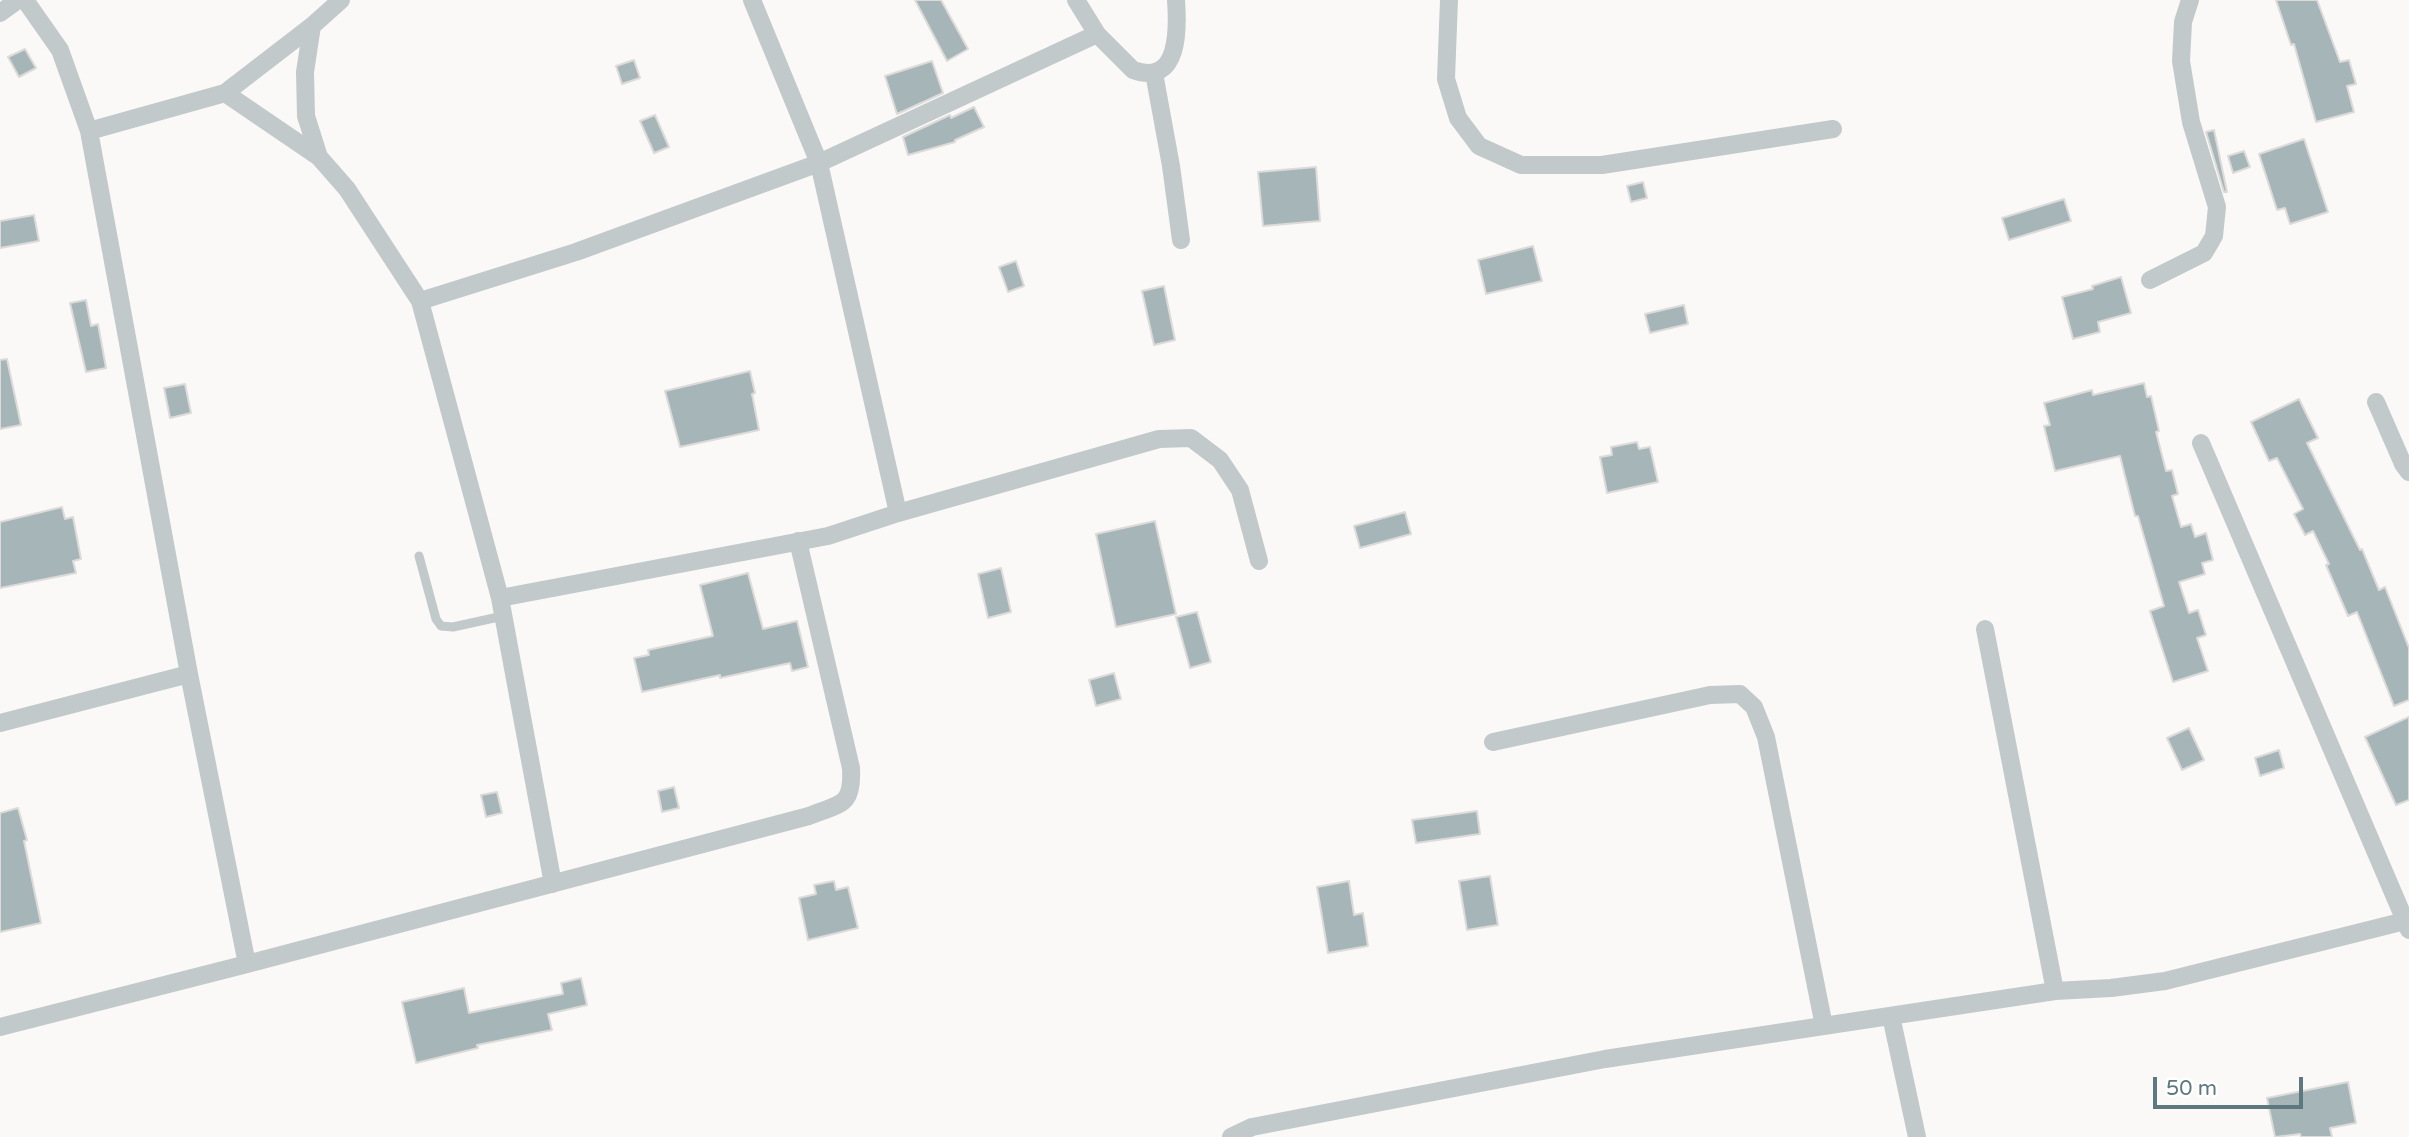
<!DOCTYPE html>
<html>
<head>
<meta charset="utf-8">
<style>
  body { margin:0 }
  #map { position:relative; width:2409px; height:1137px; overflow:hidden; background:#faf9f7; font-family:"Varela Round",sans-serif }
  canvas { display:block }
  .scale { position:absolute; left:2153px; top:1077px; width:150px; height:32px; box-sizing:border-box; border:4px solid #5e787f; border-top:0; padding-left:9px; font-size:21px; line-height:24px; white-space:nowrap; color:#5e787f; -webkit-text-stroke:5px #fff; paint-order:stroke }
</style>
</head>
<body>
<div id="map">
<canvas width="2409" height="1137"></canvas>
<div class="scale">50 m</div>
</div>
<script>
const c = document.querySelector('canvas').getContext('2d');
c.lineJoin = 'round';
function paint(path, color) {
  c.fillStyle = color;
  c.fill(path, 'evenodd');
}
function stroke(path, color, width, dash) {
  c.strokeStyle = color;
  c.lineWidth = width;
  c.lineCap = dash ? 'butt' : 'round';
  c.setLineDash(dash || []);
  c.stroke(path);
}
const building = new Path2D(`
  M915,0H941L968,49L947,61Z
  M2276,0H2317L2340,62L2349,60L2356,84L2347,86L2354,112L2316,122L2294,44L2291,45Z
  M25,49L36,68L19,77L8,57Z
  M634,60L640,78L622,84L616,66Z
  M932,61L943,93L897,114L885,76Z
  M974,107L984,127L955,140V142L908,155L903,137L950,115L951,118Z
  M655,115L669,147L654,153L640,121Z
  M2214,130L2227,192H2224L2206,132Z
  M2304,139L2328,212L2290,224L2285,208L2277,210L2259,154Z
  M2244,151L2250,167L2233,173L2228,156Z
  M1316,167L1320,221L1263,226L1258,172Z
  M1643,182L1647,198L1631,202L1627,186Z
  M2064,199L2071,221L2009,240L2002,218Z
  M34,215L39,241L0,248V221Z
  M1533,246L1542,281L1486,294L1478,260Z
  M1016,261L1024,286L1008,292L999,267Z
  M2121,277L2131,313L2098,322L2100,332L2073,339L2062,297L2093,289L2092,286Z
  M1164,286L1175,340L1154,345L1142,291Z
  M86,300L91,326L98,324L106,368L86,372L70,303Z
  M1684,305L1688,324L1650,333L1645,314Z
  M7,359L21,425L0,429V360Z
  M750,371L755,393L752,394L759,430L680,447L665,391Z
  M2144,383L2147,397L2151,396L2159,431L2156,432L2166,471L2172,470L2178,494L2172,496L2181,527L2191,524L2195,537L2206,533L2213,560L2202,563L2205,574L2179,582L2189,613L2198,610L2206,635L2197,638L2208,671L2173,682L2150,611L2164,606L2138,516H2135L2120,456L2055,471L2044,426L2050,425L2044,403L2092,390L2093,395Z
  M185,384L191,413L170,418L164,388Z
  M2299,399L2318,438L2307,443L2360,550L2362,549L2379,590L2385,587L2409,648V700L2394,706L2357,612L2348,616L2326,565L2329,564L2313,531L2305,535L2294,514L2303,509L2277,458L2269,461L2251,422Z
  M1637,442L1639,449L1650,447L1658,482L1607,493L1600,457L1612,455L1611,447Z
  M62,507L65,519L73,517L81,559L73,561L76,573L0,588V522Z
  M1405,512L1411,534L1360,548L1354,526Z
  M1155,521L1176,614L1116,627L1096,534Z
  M1001,568L1011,612L988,618L978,574Z
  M748,573L763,629L797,621L808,667L792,671L790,663L720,678V675L642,692L634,658L649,655L648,650L713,636L700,585Z
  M1197,612L1211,662L1190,668L1176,617Z
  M1114,673L1121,699L1096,706L1089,680Z
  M2409,717V800L2396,805L2365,737Z
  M2189,728L2204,760L2182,770L2167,738Z
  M2279,750L2284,768L2260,776L2255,758Z
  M674,787L679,808L662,812L658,791Z
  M497,792L502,813L486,817L481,795Z
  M18,808L27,840L24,841L41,923L0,932V813Z
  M1477,811L1480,834L1416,843L1412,820Z
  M1490,876L1498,925L1467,930L1459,881Z
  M834,881L836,890L848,887L858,928L808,940L799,898L816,894L814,885Z
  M1349,881L1354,915L1363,913L1368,946L1328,953L1317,887Z
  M581,978L587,1005L548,1014L552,1030L477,1045L478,1048L416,1063L402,1002L464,988L469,1013L563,994L561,983Z
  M2348,1082L2356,1123L2330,1128L2332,1137H2301L2300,1134L2275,1137L2267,1098Z`);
const lane = new Path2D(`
  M419,556L436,619L441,626L453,627L503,616`);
const street = new Path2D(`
  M25,0L60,50L89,131L189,674L247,964
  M752,0L819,163L898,513
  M1076,0L1097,34L1133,70C1180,87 1178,28 1176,0
  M1449,0L1446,79L1458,118L1479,146L1521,165H1602L1833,129
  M0,13L18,0
  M312,26L305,72L306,116L319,157
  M1154,73L1171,166L1181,240
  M225,93L319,157L347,189L420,301L500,598L553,884
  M89,131L225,93L312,26L341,0
  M2150,280L2204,253L2214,236L2217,207L2191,122L2181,61L2183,22L2190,0
  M420,301L576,252L819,163L1097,34
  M2376,402L2403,464L2409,472
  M2201,443L2409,930
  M500,598L828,536L898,513L1159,439L1191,438L1220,460L1240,490L1259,561
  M1985,629L2055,991
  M0,723L189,674
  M1493,742L1710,695L1740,694L1754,707L1766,737L1824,1026
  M1891,1016L1917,1137
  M0,1027L247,964L809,816C841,803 853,807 851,768L798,541
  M1231,1137L1252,1127L1605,1059L2055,991L2111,988L2165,981L2405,921`);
paint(building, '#a6b5b8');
stroke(building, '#dcdbd9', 2);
stroke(lane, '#c2c9cb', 9);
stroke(street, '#c2c9cb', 18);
</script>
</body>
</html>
